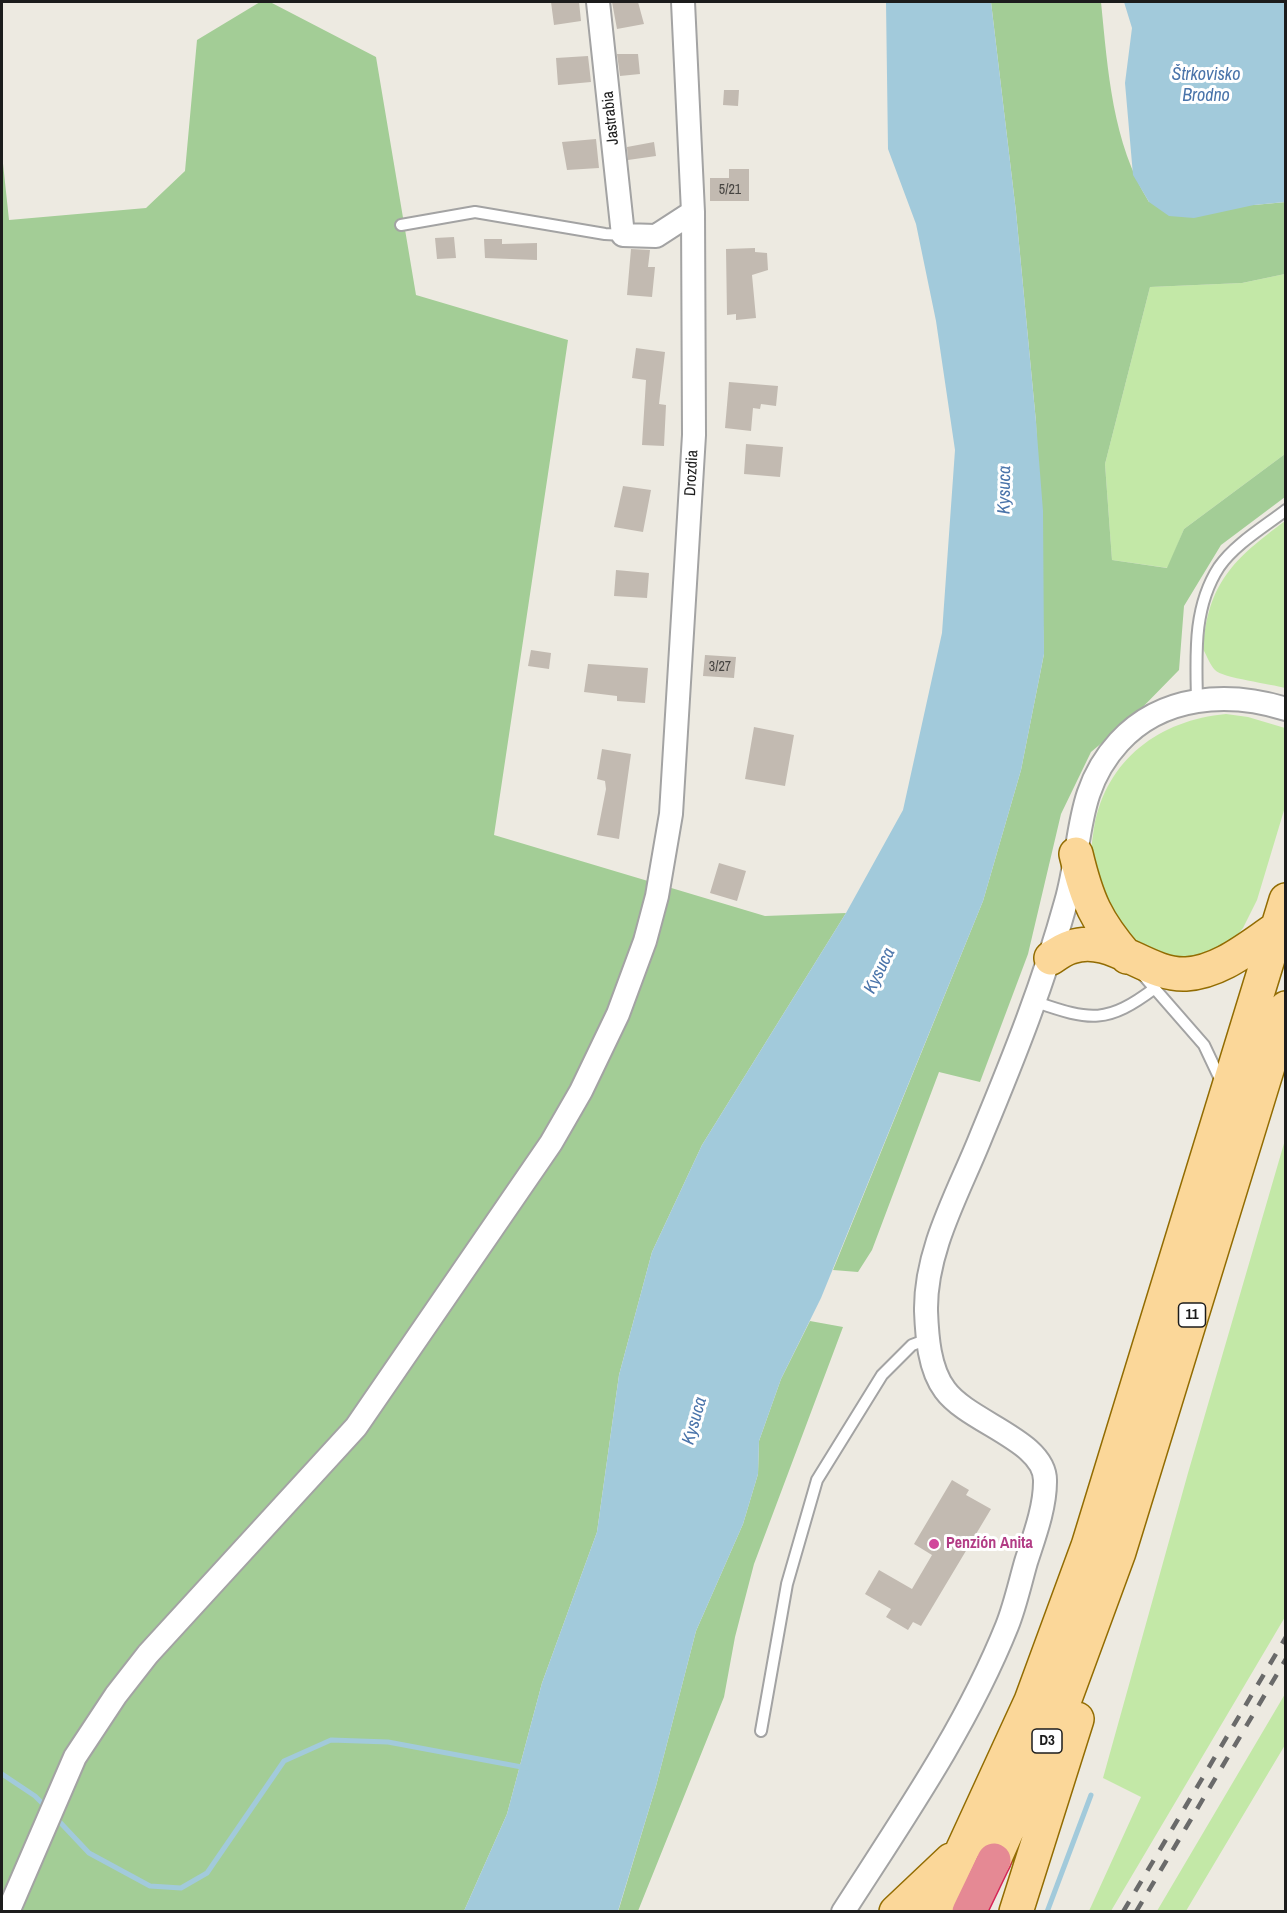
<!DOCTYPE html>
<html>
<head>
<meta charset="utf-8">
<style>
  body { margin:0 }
  #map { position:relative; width:1287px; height:1913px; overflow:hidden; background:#edeae1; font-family:"Archivo Narrow",sans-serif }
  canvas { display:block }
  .frame { position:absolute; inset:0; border:3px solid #1c1c1c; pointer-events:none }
</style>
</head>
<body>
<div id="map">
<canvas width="1287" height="1913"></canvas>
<div class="frame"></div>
</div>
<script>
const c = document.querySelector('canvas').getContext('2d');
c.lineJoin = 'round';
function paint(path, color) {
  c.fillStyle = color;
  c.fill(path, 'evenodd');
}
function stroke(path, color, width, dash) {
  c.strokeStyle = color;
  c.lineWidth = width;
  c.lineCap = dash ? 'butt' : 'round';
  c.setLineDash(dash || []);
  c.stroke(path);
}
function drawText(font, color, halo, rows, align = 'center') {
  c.font = font + ' "Archivo Narrow",sans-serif';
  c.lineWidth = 6;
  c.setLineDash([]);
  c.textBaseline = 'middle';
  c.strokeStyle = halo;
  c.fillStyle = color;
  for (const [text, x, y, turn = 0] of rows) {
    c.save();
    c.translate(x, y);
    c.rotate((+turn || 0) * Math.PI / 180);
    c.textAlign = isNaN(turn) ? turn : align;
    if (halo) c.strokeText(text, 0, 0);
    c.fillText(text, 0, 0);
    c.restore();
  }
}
const grass = new Path2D(`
  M1285,274V454L1184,529L1168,568L1112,560L1105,464L1150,287L1242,283Z
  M1285,521V688C1272,684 1222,678 1215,670C1210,665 1207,656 1203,649C1208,582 1234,559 1285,521Z
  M1226,714L1248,717L1285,728V807L1257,900L1243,928L1225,949L1178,961L1131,947C1122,930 1096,890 1093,873C1089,860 1092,841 1094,828C1106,759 1160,720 1226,714Z
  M1285,1140V1617L1111,1911H1089L1141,1797L1103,1778L1188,1473Z
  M1285,1694V1745L1186,1911H1157Z`);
const forest = new Path2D(`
  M260,2H270L376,57L416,295L568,340L494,835L765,916L846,913L702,1145L652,1252L619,1375L597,1532L542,1683L507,1814L464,1911H2V154L9,220L146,208L185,171L197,40Z
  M991,2H1101C1108,71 1112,142 1149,202L1254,205L1286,202L1285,274L1242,283L1150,287L1105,464L1112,560L1167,568L1184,529L1285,454V497L1221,545L1184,606L1179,670L1134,716L1091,752L1061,814L1028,954L980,1082L939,1072L872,1250L858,1272L833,1270L983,901L1021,770L1044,654L1036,422L1016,212Z
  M810,1321L843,1327L754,1564L735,1637L724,1697L638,1911L618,1912L656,1786L696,1631L743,1524L758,1474L759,1441L781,1379Z`);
const water = new Path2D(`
  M886,2H991L1016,212L1036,422L1043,511L1044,654L1021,770L983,901L821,1298L781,1379L759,1441L758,1474L743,1524L696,1631L656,1786L618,1911H464L507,1814L542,1683L597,1532L619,1375L652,1252L702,1145L846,913L903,810L942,633L955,450L936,321L916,224L888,149Z
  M1124,2H1285V202L1254,205L1194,218L1169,216L1149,202L1133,175L1125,83L1132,28Z`);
const stream = new Path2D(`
  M2,1774L35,1796L46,1807
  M56,1818L89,1853L150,1886L181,1888L207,1873L284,1761L331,1740L388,1742L527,1768
  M1047,1912L1091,1795`);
const building = new Path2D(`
  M551,2H579L581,21L554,25Z
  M612,2H638L644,24L617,29Z
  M617,54H638L640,74L620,76Z
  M588,56L591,82L558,85L556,58Z
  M724,90H739L738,106L723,105Z
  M596,139L599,168L567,170L562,142Z
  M654,142L656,156L628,160L627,147Z
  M729,169H749V201H710V178H729Z
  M454,237L456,258L437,259L435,238Z
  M484,239H502V244L537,243V260L485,258Z
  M755,248V252L767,253L768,270L752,275L756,318L736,320V314L727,315L726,249Z
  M631,249L650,250L648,267H655L652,297L627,295Z
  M636,348L665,352L659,404L666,405L664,446L642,445L646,380L632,378Z
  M729,382L778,386L776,406L761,404L760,409L753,408L751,431L725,428Z
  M746,444L783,447L780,477L744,474Z
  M623,486L651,490L643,532L614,527Z
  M616,570L649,573L647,598L614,596Z
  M531,650L551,653L549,669L528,666Z
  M705,655L736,657L734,678L703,676Z
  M588,664L648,668L645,703L617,701V696L584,692Z
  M754,727L794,735L785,786L745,779Z
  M602,749L631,754L619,839L597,835L606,789L605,781L597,779Z
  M719,863L746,871L737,901L710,893Z
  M952,1480L969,1490L966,1495L991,1509L921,1626L913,1622L908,1630L886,1617L891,1609L865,1594L879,1570L912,1589L932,1555L914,1544Z`);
const lane = new Path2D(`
  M401,225L475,212L605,234L623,235
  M1197,700C1196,654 1193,607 1219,567C1235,544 1264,527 1286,510
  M1142,974L1204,1045L1221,1081
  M1036,1002C1091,1021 1107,1024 1155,988
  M761,1731L787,1584L817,1480L882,1375L912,1345L928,1339`);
const street = new Path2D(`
  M598,2L623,235L656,236L693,212
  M8,1912L75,1757L116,1695L148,1654L356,1427L551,1143L581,1091L618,1014L645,941L657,896L671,814L694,435L693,212L683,2
  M843,1912C902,1820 966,1728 1007,1626C1015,1606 1020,1583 1026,1562C1034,1537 1045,1508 1045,1482C1047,1441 969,1423 945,1390C929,1369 927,1336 926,1311C925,1249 960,1190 982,1134C1014,1057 1044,982 1066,902C1083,843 1074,791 1119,742C1162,695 1228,691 1286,709`);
const primary = new Path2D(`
  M1076,854C1087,900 1096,921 1127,957
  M1051,958C1057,954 1064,949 1071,947C1111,933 1146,976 1186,974C1220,972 1249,947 1276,929
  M994,1860L1062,1707L1119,1552L1286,1008
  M896,1912L951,1860
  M934,1912L1031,1701L1088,1546L1286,900
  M1016,1912L1077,1719`);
const highway = new Path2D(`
  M969,1912L994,1860`);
const rail = new Path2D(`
  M1123,1912L1286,1637
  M1136,1912L1286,1659`);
const markers = [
  [934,1544,6,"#d1479c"]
];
const numberNames = [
  ["5/21",730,190],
  ["3/27",720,667]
];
const shields = [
  [1192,1315,27],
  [1047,1741,30]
];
const shieldNames = [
  ["11",1192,1315],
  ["D3",1047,1741]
];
const streetNames = [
  ["Jastrabia",611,118,-96],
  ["Drozdia",692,473,-87]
];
const hotelNames = [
  ["Penzión Anita",946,1544]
];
const waterNames = [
  ["Štrkovisko",1206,75],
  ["Brodno",1206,96],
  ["Kysuca",1005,490,-89],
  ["Kysuca",880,971,-64],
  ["Kysuca",695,1421,-74]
];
paint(grass, '#c3e8a7');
paint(forest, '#a3cd96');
paint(water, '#a2cadb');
stroke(stream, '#a2cadb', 5);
paint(building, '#c2bab1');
stroke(lane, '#a3a3a3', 14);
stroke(street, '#a3a3a3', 26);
stroke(primary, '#926c02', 36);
stroke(highway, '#d52556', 36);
stroke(lane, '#fff', 10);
stroke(street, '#fff', 22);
stroke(primary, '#fbd799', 33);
stroke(highway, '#e58994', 33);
stroke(rail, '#6a6a6a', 4.5, [12, 12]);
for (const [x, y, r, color] of markers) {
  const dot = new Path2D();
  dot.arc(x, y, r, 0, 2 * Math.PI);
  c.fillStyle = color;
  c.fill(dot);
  stroke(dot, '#fff', 2);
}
drawText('14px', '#464441', null, numberNames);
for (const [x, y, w] of shields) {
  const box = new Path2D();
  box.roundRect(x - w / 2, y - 12, w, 24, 4.5);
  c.fillStyle = '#fff';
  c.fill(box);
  stroke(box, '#1c1c1c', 1.5);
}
drawText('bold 15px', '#1c1c1c', null, shieldNames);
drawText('16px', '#1c1c1c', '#fff', streetNames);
drawText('bold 16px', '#b23c85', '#fff', hotelNames, 'left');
drawText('italic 18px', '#4a74aa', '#fff', waterNames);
</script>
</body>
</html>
